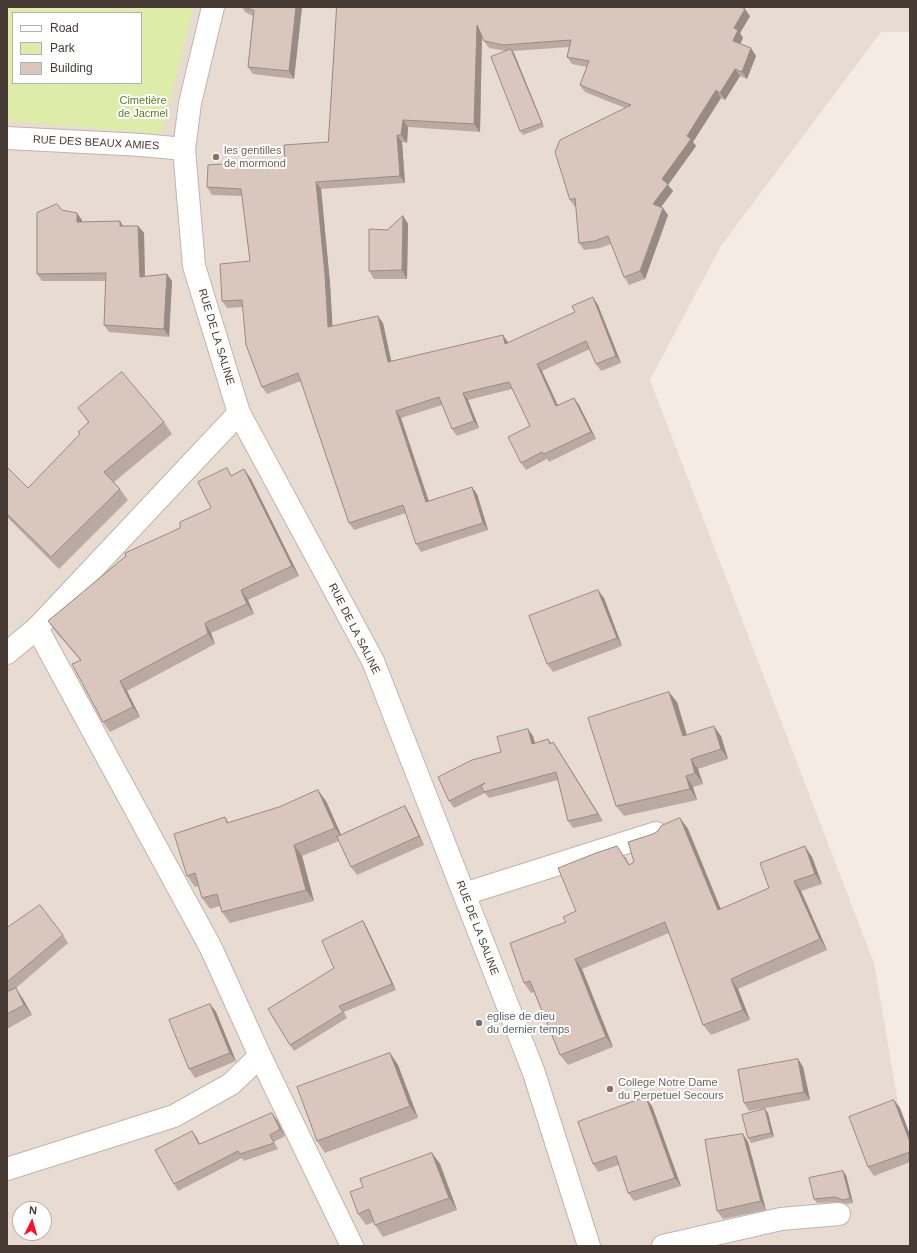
<!DOCTYPE html>
<html>
<head>
<meta charset="utf-8">
<style>
  body { margin:0 }
  #map { position:relative; width:917px; height:1253px; overflow:hidden; background:#f4ebe4; font-family:Helvetica,sans-serif }
  canvas { display:block }
  .frame { position:absolute; inset:0; border:8px solid #473a34; pointer-events:none }
  .legend { position:absolute; left:12px; top:12px; width:130px; height:72px; box-sizing:border-box; background:#fff; border:1px solid #b5b0ae; margin:0; padding:5px 7px; list-style:none; font-size:12px; color:#473a34 }
  .legend li { display:flex; align-items:center; gap:8px; height:20px }
  .legend b { width:20px; border:1px solid #b5b0ae }
  .north { position:absolute; left:12px; top:1201px; width:40px; height:40px; box-sizing:border-box; background:#fff; border:1px solid #b5b0ae; border-radius:50%; rotate:5deg; font-size:11px; font-weight:700; line-height:16px; text-align:center; color:#473a34 }
  .north::after { content:''; display:block; margin:auto; width:14px; height:18px; background:#ff1028; clip-path:polygon(50% 0,100% 100%,50% 72%,0 100%) }
</style>
</head>
<body>
<div id="map">
<canvas width="917" height="1253"></canvas>
<div class="frame"></div>
<ul class="legend">
<li><b style="height:5px;background:#fff"></b>Road</li>
<li><b style="height:11px;background:#deecaa"></b>Park</li>
<li><b style="height:11px;background:#d9c6bc"></b>Building</li>
</ul>
<div class="north">N</div>
</div>
<script>
const c = document.querySelector('canvas').getContext('2d');
c.lineJoin = 'round';
function paint(path, color) {
  c.fillStyle = color;
  c.fill(path, 'evenodd');
}
function stroke(path, color, width, dash) {
  c.strokeStyle = color;
  c.lineWidth = width;
  c.lineCap = dash ? 'butt' : 'round';
  c.setLineDash(dash || []);
  c.stroke(path);
}
function drawText(font, color, halo, rows, align = 'center') {
  c.font = font + ' Helvetica,sans-serif';
  c.lineWidth = 4;
  c.setLineDash([]);
  c.textBaseline = 'middle';
  c.strokeStyle = halo;
  c.fillStyle = color;
  for (const [text, x, y, turn = 0] of rows) {
    c.save();
    c.translate(x, y);
    c.rotate((+turn || 0) * Math.PI / 180);
    c.textAlign = isNaN(turn) ? turn : align;
    if (halo) c.strokeText(text, 0, 0);
    c.fillText(text, 0, 0);
    c.restore();
  }
}
const residential = new Path2D(`
  M7,7H910V32H881L721,246L650,380L874,963L910,1173V1246H7ZM13,13H141V83H13ZM20,1209H44V1233H20Z`);
const green = new Path2D(`
  M7,7H194L162,134L7,121ZM13,13H141V83H13Z`);
const minor = new Path2D(`
  M213,7L190,103L184,149L194,266L239,413L373,661L534,1073L589,1246
  M7,138L142,145L184,149
  M37,628L211,948L260,1056L352,1246
  M7,653L37,628L239,413
  M464,894L656,833
  M7,1169L174,1116L231,1084L260,1056
  M663,1246L781,1219L839,1214`);
const wall = new Path2D(`
  M242,7H302L294,79L253,74L248,67L253,16L245,12Z
  M337,7L750,16L740,33L743,38L740,44L756,56L747,79L740,76L725,100L721,98L693,142L696,146L668,185L673,191L661,207L668,215L645,279L629,285L624,277L611,244L600,248L584,250L579,243L576,206L575,207L570,200L625,108L585,92L580,85L587,67L572,64L567,57L569,47L513,51L544,127L523,135L520,131L506,51L489,48L484,41L482,37L480,132L408,127L407,143L402,142L405,183L321,189L330,283L332,326L383,323L391,361L508,342V343L598,305L621,363L601,371L596,364L590,349L542,371L558,405L574,398L579,405L596,439L549,462L547,459L526,470L521,463L530,426L512,389L468,400L479,428L457,436L452,429L442,405L401,418L429,501L477,494L488,530L421,552L416,544L406,513L354,530L349,523L301,381L267,394L262,387L243,307L227,308L222,301L250,261L242,196L212,195L207,187L285,160L328,142Z
  M62,210L82,220V222L123,226H138L144,233L145,276L172,281L169,337L109,332L104,325L106,281H42L37,274Z
  M403,216L408,224L407,279H374L369,271L387,230Z
  M78,408L164,422L172,434L114,482L120,489L128,500L59,569L7,517V467L28,488L80,435L88,422Z
  M227,468L232,476L244,469L251,479L299,576L248,600L254,614L211,633L215,644L127,691L140,717L110,732L103,722L80,660L55,631L48,621L126,556L180,528L211,508Z
  M604,598L622,646L553,672L547,664Z
  M677,702L687,735L721,736L728,759L698,769L703,784L693,787L697,800L624,816L616,806Z
  M533,736L535,743L548,739L551,743L553,742L603,821L573,828L568,821L558,780L489,798L485,793L454,808L449,801L501,752Z
  M326,801L341,835L405,806L410,815L424,845L357,875L351,867L339,841L302,856L314,901L230,923L222,912L220,906L210,909L202,898L198,886L195,887L187,876L225,817L229,823Z
  M680,818L688,829L721,909L769,888L812,857L822,884L801,891L827,950L738,989L750,1020L711,1035L703,1025L669,933L582,969L613,1047L568,1065L560,1055L534,992L531,993L524,983L566,922L576,911L625,856L630,865L634,862L653,834Z
  M363,921L367,928L396,990L344,1012L347,1018L294,1051L290,1045Z
  M7,928L63,935L68,943L15,989L23,999L32,1015L7,1029Z
  M210,1004L216,1012L236,1061L195,1078L189,1069Z
  M390,1053L398,1065L418,1118L325,1153L317,1141Z
  M798,1059L803,1067L810,1100L749,1111L744,1103Z
  M652,1106L681,1186L634,1201L628,1193L619,1165L598,1172L593,1164Z
  M900,1108L910,1135V1162L874,1176L868,1167Z
  M768,1113L774,1137L751,1143L748,1138Z
  M277,1120L285,1136L274,1142L278,1149L244,1161L242,1158L178,1191L174,1184L192,1131L200,1144Z
  M743,1134L748,1142L766,1210L723,1219L717,1211Z
  M432,1153L440,1164L457,1210L383,1237L375,1225L374,1222L366,1225L358,1214L363,1187Z
  M846,1175L853,1203L846,1204L838,1202L817,1203L814,1199Z`);
const shadedWall = new Path2D(`
  M296,7H302L294,79L289,71Z
  M745,9L750,16L740,33L743,38L738,48L733,41L734,28Z
  M477,25L482,32L480,132L474,124Z
  M751,48L756,56L747,79L742,72Z
  M511,49L514,53L544,127L542,123Z
  M735,69L740,76L725,100L720,93Z
  M716,90L721,98L693,142L696,146L668,185L673,191L658,211L653,204L662,179L687,136Z
  M403,120L408,127L407,143L401,135Z
  M397,135L402,142L405,183L400,176Z
  M316,182L321,189L330,283L333,334L328,327Z
  M663,208L668,215L645,279L640,271Z
  M77,213L82,220V230L77,222Z
  M403,216L408,224L407,279L402,270Z
  M120,221L125,229L120,226Z
  M138,226L144,233L145,284L140,277Z
  M167,274L172,281L169,337L164,329Z
  M593,297L598,305L621,363L616,356Z
  M378,316L383,323L393,369L388,362Z
  M503,335L508,342L510,352L505,344Z
  M537,364L542,371L561,413L556,406Z
  M463,393L468,400L479,428L474,421Z
  M574,398L579,405L596,439L591,432Z
  M396,411L401,418L431,509L426,502Z
  M244,469L251,479L299,576L292,566Z
  M472,487L477,494L488,530L483,523Z
  M241,590L248,600L254,614L247,604Z
  M598,590L604,598L622,646L617,638Z
  M205,623L211,633L215,644L208,634Z
  M120,681L127,691L140,717L133,707Z
  M669,692L677,702L690,746L683,736Z
  M714,726L721,736L728,759L721,749Z
  M528,729L533,736L537,751L532,744Z
  M553,742L558,749L603,821L598,814Z
  M691,759L698,769L703,784L695,773Z
  M686,776L693,787L697,800L690,789Z
  M318,790L326,801L343,839L335,828Z
  M405,806L410,815L424,845L419,836Z
  M680,818L688,829L725,920L718,910Z
  M294,845L302,856L314,901L306,890Z
  M805,846L812,857L822,884L815,874Z
  M794,881L801,891L827,950L820,939Z
  M363,921L367,928L396,990L392,984Z
  M575,959L582,969L613,1047L606,1037Z
  M731,979L738,989L750,1020L743,1010Z
  M16,988L23,999L32,1015L24,1005Z
  M210,1004L216,1012L236,1061L230,1053Z
  M390,1053L398,1065L418,1118L410,1106Z
  M798,1059L803,1067L810,1100L804,1092Z
  M646,1097L652,1106L681,1186L675,1178Z
  M894,1100L900,1108L910,1135V1142Z
  M765,1109L768,1113L774,1137L771,1133Z
  M272,1113L277,1120L285,1136L280,1129Z
  M192,1131L197,1138L203,1151L199,1144Z
  M743,1134L748,1142L766,1210L761,1201Z
  M432,1153L440,1164L457,1210L449,1198Z
  M843,1171L846,1175L853,1203L850,1198Z`);
const building = new Path2D(`
  M245,7H296L289,71L248,67L254,11Z
  M337,7H741L745,9L734,28L738,30L733,41L751,48L742,72L735,69L720,93L716,90L687,136L691,139L662,179L668,184L653,204L663,208L640,271L624,277L608,236L595,241L579,243L575,198L570,200L555,152L560,140L631,105L580,85L589,61L567,57L571,40L503,45L484,41L477,25L474,124L403,120L401,135H397L400,176L316,182L325,275L328,327L378,316L388,362L503,335L505,344L575,312L572,306L593,297L616,356L596,364L586,341L537,364L556,406L574,398L591,432L544,454L542,452L521,463L508,437L530,426L509,382L463,393L474,421L452,429L439,397L396,411L426,502L472,487L483,523L416,544L403,505L349,523L298,373L262,387L246,345L242,300L222,301L220,264L250,261L241,189L207,187L208,165L285,160L284,145L328,142Z
  M511,49L542,123L520,131L491,57Z
  M57,204L62,210L77,213V222L120,221V226H138L140,277L167,274L164,329L104,325L106,273L37,274V213Z
  M403,216L402,270L369,271V229L387,230Z
  M122,372L164,422L104,472L120,489L51,557L7,514V467L28,488L80,434L78,432L89,422L78,408Z
  M227,468L231,476L244,469L292,566L241,590L247,604L205,623L208,634L120,681L133,707L103,722L72,664L81,660L48,621L126,556L125,553L180,528V522L211,508L198,482Z
  M598,590L617,638L547,664L529,616Z
  M669,692L683,736L714,726L721,749L691,759L695,773L686,776L690,789L616,806L588,718Z
  M528,729L532,744L548,739L550,744L553,742L598,814L568,821L556,772L484,792L481,786L485,783L449,801L438,777L472,760L501,752L497,737Z
  M318,790L335,828L294,845L306,890L222,912L217,894L202,898L195,873L187,876L174,834L225,817L227,823L279,807Z
  M405,806L419,836L351,867L337,837Z
  M680,818L718,910L769,888L760,863L805,846L815,874L794,881L820,939L731,979L743,1010L703,1025L665,922L575,959L606,1037L560,1055L530,981L524,983L510,943L566,922L563,917L576,911L558,868L596,853L617,846L629,865L634,862L628,842L653,834L658,831L661,826Z
  M40,905L63,935L7,982V928Z
  M363,921L392,984L339,1006L343,1012L290,1045L268,1009L334,968L322,941Z
  M16,988L24,1005L7,1014V992Z
  M210,1004L230,1053L189,1069L169,1020Z
  M390,1053L410,1106L317,1141L297,1087Z
  M798,1059L804,1092L744,1103L738,1070Z
  M646,1097L675,1178L628,1193L616,1156L593,1164L578,1122Z
  M894,1100L910,1142V1152L868,1167L849,1117Z
  M765,1109L771,1133L748,1138L742,1115Z
  M272,1113L280,1129L270,1135L274,1143L240,1154L238,1151L174,1184L155,1150L192,1131L199,1144Z
  M743,1134L761,1201L717,1211L705,1140Z
  M432,1153L449,1198L375,1225L369,1209L358,1214L350,1192L363,1187L360,1179Z
  M843,1171L850,1198L843,1200L835,1197L814,1199L809,1178Z`);
const markers = [
  [216,157,4,"#8d6e63"],
  [479,1023,4,"#6b7280"],
  [610,1089,4,"#8d6e63"]
];
const parkNames = [
  ["Cimetière",143,101],
  ["de Jacmel",143,114]
];
const streetNames = [
  ["RUE DES BEAUX AMIES",96,143,3],
  ["RUE DE LA SALINE",216,337,73],
  ["RUE DE LA SALINE",354,629,63],
  ["RUE DE LA SALINE",477,928,69]
];
const educationNames = [
  ["les gentilles",224,151],
  ["de mormond",224,164],
  ["College Notre Dame",618,1083],
  ["du Perpetuel Secours",618,1096]
];
const worshipNames = [
  ["eglise de dieu",487,1017],
  ["du dernier temps",487,1030]
];
paint(residential, '#e8dcd2');
paint(green, '#deecaa');
stroke(minor, '#c3b3a9', 24);
stroke(minor, '#fff', 22);
paint(wall, '#bbaaa2');
paint(shadedWall, '#988b84');
paint(building, '#d9c6bc');
stroke(building, '#988b84', 1);
for (const [x, y, r, color] of markers) {
  const dot = new Path2D();
  dot.arc(x, y, r, 0, 2 * Math.PI);
  c.fillStyle = color;
  c.fill(dot);
  stroke(dot, '#fff', 1.5);
}
drawText('11px', '#5b7d22', '#fff', parkNames);
drawText('11px', '#473a34', '#fff', streetNames);
drawText('11px', '#785e54', '#fff', educationNames, 'left');
drawText('11px', '#5b616d', '#fff', worshipNames, 'left');
</script>
</body>
</html>
